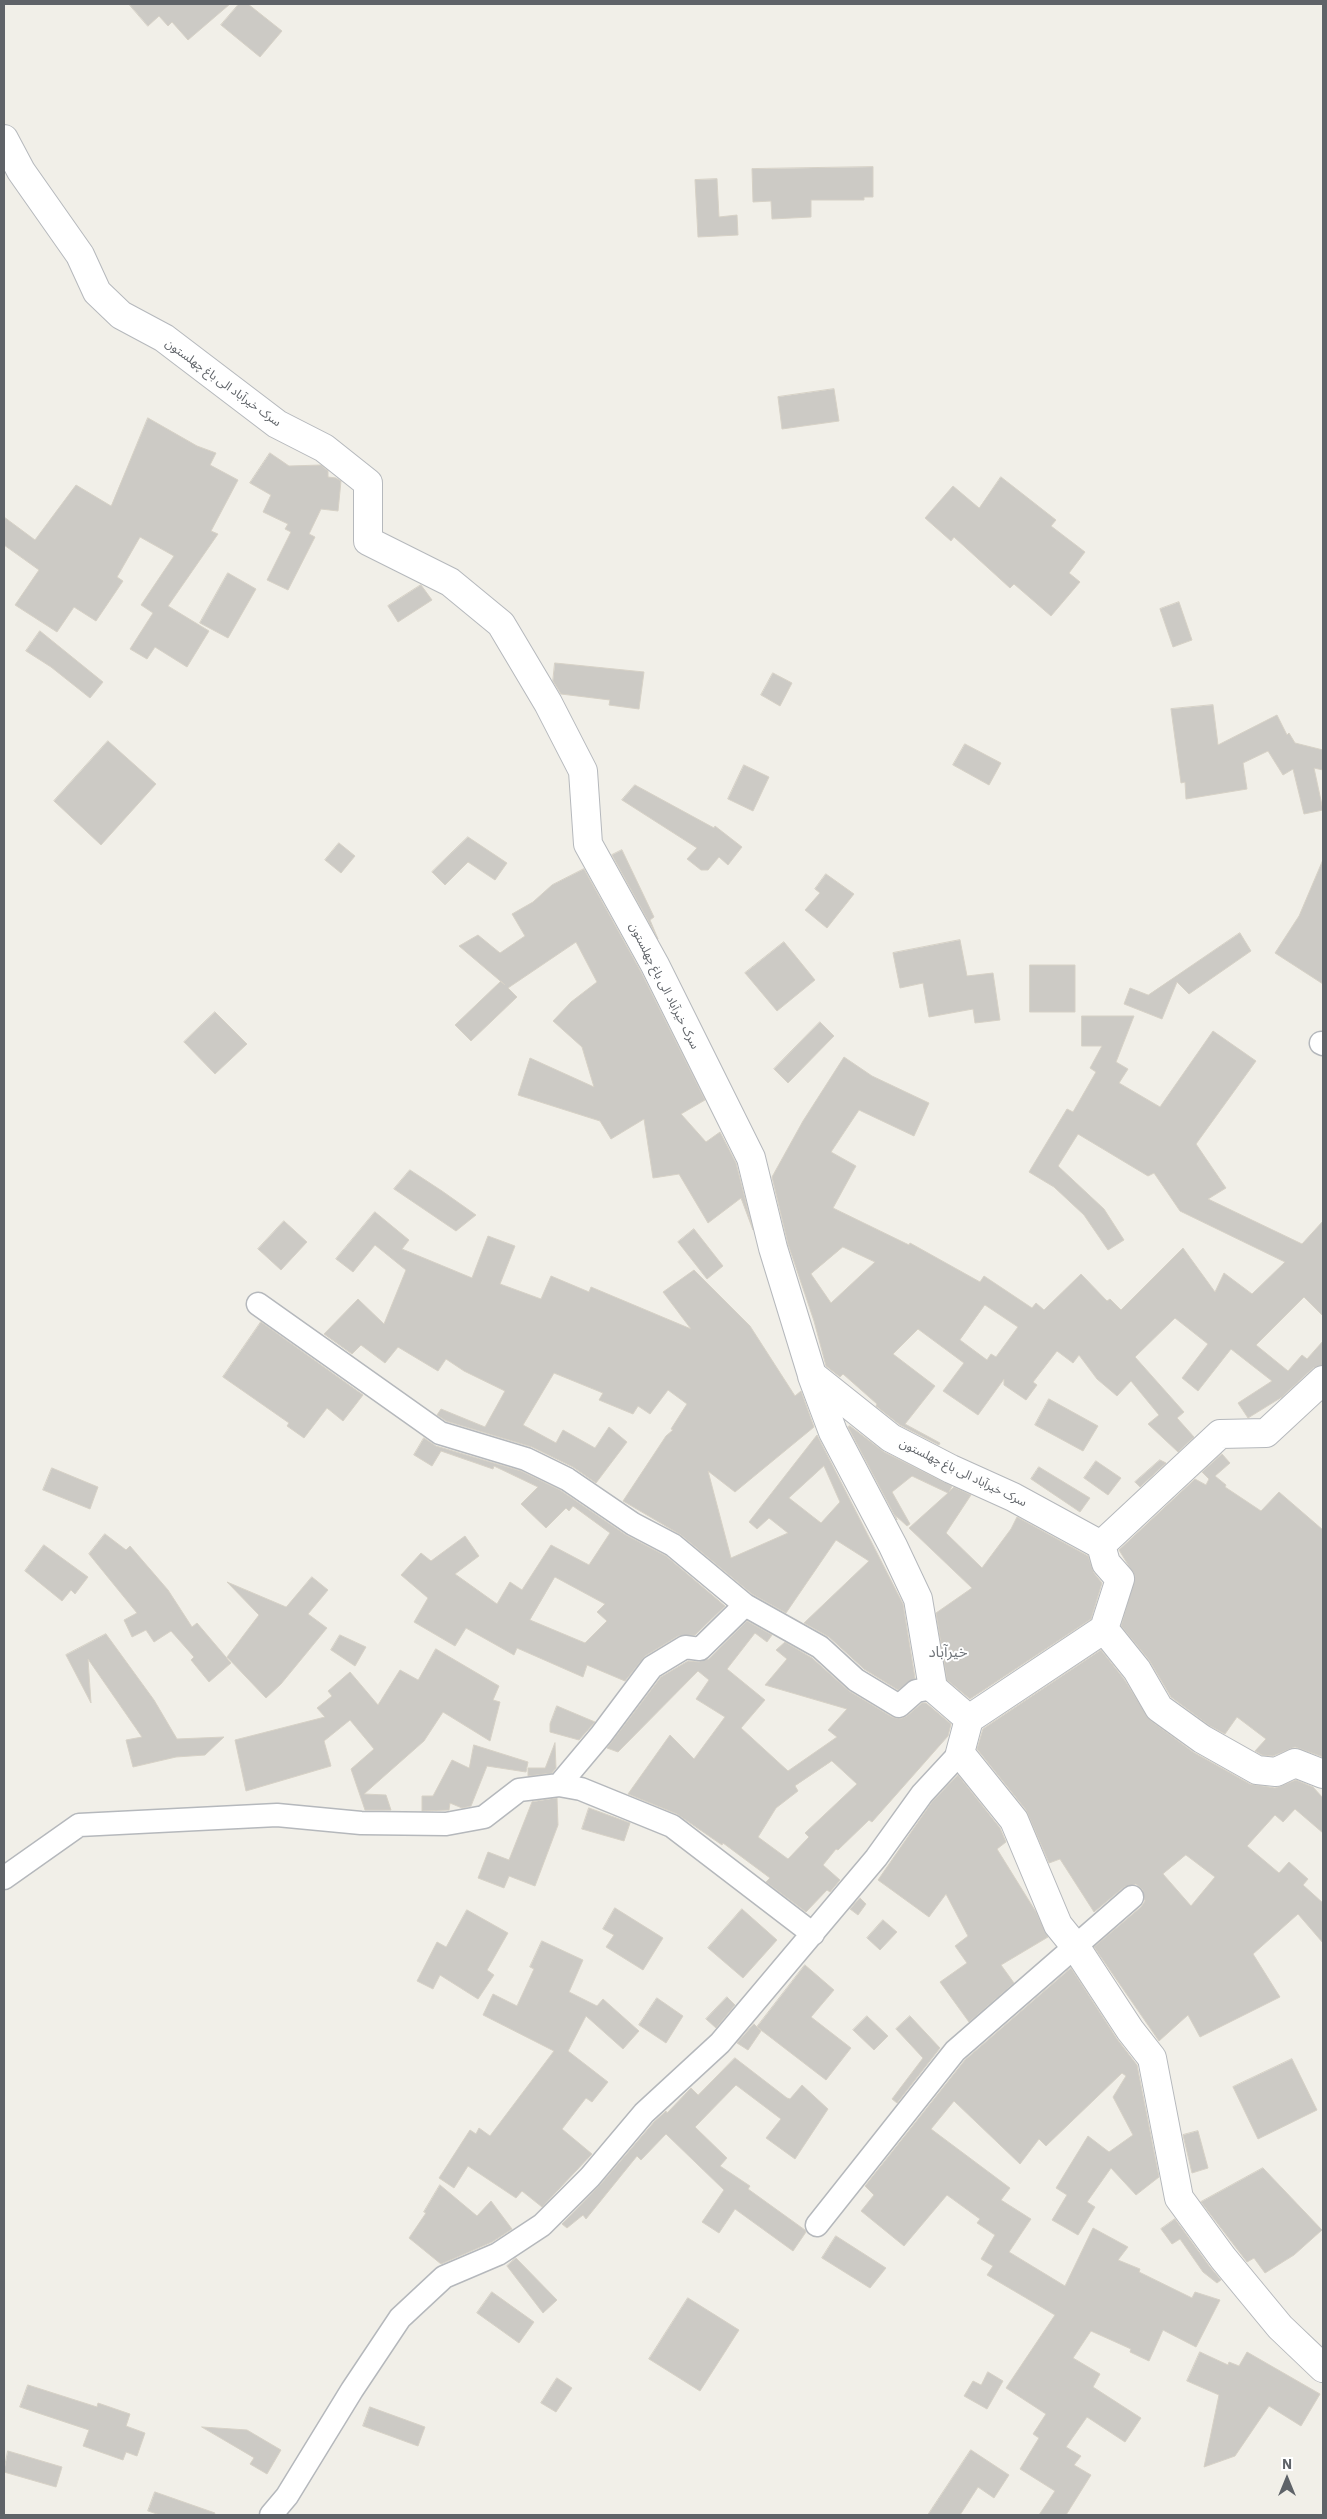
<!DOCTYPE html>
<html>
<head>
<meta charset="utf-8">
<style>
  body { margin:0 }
  #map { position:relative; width:1327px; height:2519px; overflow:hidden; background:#f1efe8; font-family:"IBM Plex Sans",sans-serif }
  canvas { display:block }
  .frame { position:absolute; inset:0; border:5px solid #5f6368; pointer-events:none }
  .north { position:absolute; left:1262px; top:2454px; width:50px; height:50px; -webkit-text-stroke:4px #fff; paint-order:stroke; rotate:0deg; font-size:14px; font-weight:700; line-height:20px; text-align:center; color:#5f6368 }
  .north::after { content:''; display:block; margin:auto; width:18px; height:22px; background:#5f6368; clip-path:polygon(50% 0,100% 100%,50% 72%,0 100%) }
</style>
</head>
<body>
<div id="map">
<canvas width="1327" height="2519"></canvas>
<div class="frame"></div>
<div class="north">N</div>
</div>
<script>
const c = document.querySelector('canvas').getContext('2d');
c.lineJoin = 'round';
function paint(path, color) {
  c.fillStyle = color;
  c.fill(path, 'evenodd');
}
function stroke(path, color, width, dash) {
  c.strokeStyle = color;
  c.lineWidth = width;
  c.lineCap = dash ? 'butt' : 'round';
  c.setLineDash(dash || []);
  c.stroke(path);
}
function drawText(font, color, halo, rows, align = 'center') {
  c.font = font + ' "IBM Plex Sans","Noto Sans Arabic",sans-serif';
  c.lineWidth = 4;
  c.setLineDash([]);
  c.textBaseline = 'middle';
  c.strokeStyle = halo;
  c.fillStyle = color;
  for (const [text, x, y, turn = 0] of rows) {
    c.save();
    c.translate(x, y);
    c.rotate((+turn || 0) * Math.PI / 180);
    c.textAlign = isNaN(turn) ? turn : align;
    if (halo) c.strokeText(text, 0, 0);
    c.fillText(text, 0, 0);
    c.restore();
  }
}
const building = new Path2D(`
  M129,4H230L188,40L172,22L168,26L159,16L148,26Z
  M239,4H248L282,31L260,57L221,25Z
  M873,167V197H864V200H811V217L772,219L771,201L753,202L752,169Z
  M717,179L719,217L737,215L738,235L698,237L695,180Z
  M834,389L839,421L782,429L778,397Z
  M148,418L197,446L216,453L210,465L238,480L211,531L218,534L168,606L209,631L187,667L155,647L147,659L130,649L153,613L141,605L174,556L140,537L117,577L123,581L96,621L74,607L57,632L15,605L39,570L4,545V517L35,540L76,485L111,506Z
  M270,453L289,466L321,465L328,471V477L336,478L341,481L338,511L321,509L309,534L315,537L288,590L267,580L291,532L285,529L288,524L263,512L271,495L250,483Z
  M1001,477L1056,520L1051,526L1085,552L1069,573L1080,582L1051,616L1014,584L1010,588L954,537L951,541L925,518L953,486L979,508Z
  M228,573L256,589L228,638L200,623Z
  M421,585L432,600L398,622L388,606Z
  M1179,602L1192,640L1173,647L1160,609Z
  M40,631L103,682L90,698L51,667L26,651Z
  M555,663L644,672L639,709L609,705L610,700L561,694L553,681Z
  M773,673L792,683L780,706L761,695Z
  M1213,705L1218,745L1277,715L1287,735L1289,733L1295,743L1323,750V770L1314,768L1323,810L1304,814L1293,769L1283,775L1268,751L1243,763L1247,789L1186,799L1185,782L1181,783L1171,709Z
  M108,741L156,784L101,845L54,801Z
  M965,744L1001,763L989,785L953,765Z
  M744,765L769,777L753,811L728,799Z
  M635,785L714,828L715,826L742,847L728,865L719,857L708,870H701L687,859L697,848L622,800Z
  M468,837L507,863L495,880L468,862L445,885L432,872Z
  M339,843L355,856L341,873L325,860Z
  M622,850L654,917L650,920L658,939L612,855Z
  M1323,860V984L1275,953L1299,916Z
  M584,869L641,972L705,1100L681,1114L706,1142L720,1132L736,1163L753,1230L741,1198L708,1223L679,1174L653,1178L644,1119L611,1139L600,1121L518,1095L530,1058L594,1087L582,1047L553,1021L571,1002L597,982L576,942L508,988L517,997L471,1041L455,1025L501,981L505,985L459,946L478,935L500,953L525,936L512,914L533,902L552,885Z
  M826,874L854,894L827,928L805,910L820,893L815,889Z
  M1240,933L1251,951L1189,994L1177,982L1162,1019L1124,1004L1130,988L1148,995Z
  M960,940L967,976L993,973L1000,1020L975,1023L973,1009L929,1017L923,983L900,988L893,953Z
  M784,942L815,980L777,1011L745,973Z
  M1030,965H1075V1012H1030Z
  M215,1012L247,1044L215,1074L184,1042Z
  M1082,1016H1134L1116,1062L1128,1069L1119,1083L1160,1107L1213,1031L1256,1061L1196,1144L1226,1188L1208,1199L1302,1244L1323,1221V1316L1304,1297L1256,1345L1288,1371L1302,1355L1307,1359L1323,1341V1365L1313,1368L1282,1397L1248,1418L1238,1403L1272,1381L1231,1349L1198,1391L1182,1378L1208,1344L1175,1318L1135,1357L1184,1412L1177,1418L1194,1437L1178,1452L1148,1424L1159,1415L1131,1381L1117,1396L1097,1379L1079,1355L1073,1363L1057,1351L1033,1382L1037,1385L1026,1400L1004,1385V1379L978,1415L943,1391L964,1363L918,1329L893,1354L935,1386L905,1424L940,1443L939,1445L900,1425L876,1406L877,1404L843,1374L840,1377L826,1366L814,1321L788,1244L772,1177L803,1121L844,1057L872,1076L929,1103L914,1136L859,1110L831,1152L856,1166L833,1208L909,1245L910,1243L980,1282L984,1276L1032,1308L1036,1303L1044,1310L1081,1274L1107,1301L1110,1299L1121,1310L1183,1248L1215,1292L1224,1273L1252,1294L1285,1262L1180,1211L1154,1173L1148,1176L1078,1134L1058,1166L1104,1209L1124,1240L1108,1250L1084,1215L1054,1187L1029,1172L1067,1109L1073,1112L1096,1072L1090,1068L1102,1046H1082ZM843,1247L875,1262L831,1303L811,1274ZM985,1305L1018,1327L996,1357L991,1354L987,1360L960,1340Z
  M820,1022L834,1036L788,1083L774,1069Z
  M410,1170L442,1191L476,1215L456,1231L394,1189Z
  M375,1212L409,1240L402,1249L472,1278L488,1236L515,1246L500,1284L541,1299L551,1276L589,1292L591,1287L691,1329L663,1292L694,1270L750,1326L795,1396L801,1391L814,1427L735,1492L708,1471L731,1558L788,1533L769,1518L757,1529L749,1522L817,1435L903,1604L915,1678L898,1690L864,1669L829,1637L804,1623L869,1561L836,1540L786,1613L752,1594L681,1535L623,1501L666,1436L673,1430L671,1429L687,1404L668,1390L650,1414L638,1406L633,1414L599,1400L603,1393L554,1373L523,1425L556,1443L563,1430L595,1448L609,1427L627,1442L596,1483L573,1467L532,1447L446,1421L437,1415L441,1409L485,1427L505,1391L464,1371L446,1359L438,1371L398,1347L385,1363L361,1345L352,1354L324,1334L358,1299L384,1324L406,1270L375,1245L353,1272L336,1259ZM824,1466L840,1502L821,1523L789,1498Z
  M284,1221L307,1242L281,1270L258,1249Z
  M694,1229L723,1266L707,1279L678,1242Z
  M261,1322L363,1395L343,1421L327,1408L304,1438L287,1426L289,1423L223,1377Z
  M1049,1399L1098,1426L1083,1451L1035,1425Z
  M850,1426L884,1452L952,1486L949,1492L954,1487L971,1495L946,1533L982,1568L1011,1529L1017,1517L1088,1556L1094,1573L1102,1583L1091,1619L970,1699L947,1680L936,1613L972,1588L909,1528L948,1493L912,1476L892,1492L910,1524L907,1526L895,1515L897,1520L848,1427Z
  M424,1438L436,1446L521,1471L560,1490L626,1535L666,1556L725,1606L695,1635L678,1636L645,1656L625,1681L587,1665L583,1677L517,1648L514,1655L466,1628L455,1646L414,1622L428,1598L401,1575L421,1553L431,1561L465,1536L479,1556L455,1574L497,1604L510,1582L522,1590L551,1545L589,1565L610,1533L573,1506L569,1511L566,1508L546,1528L521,1504L538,1487L494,1466L493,1469L441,1451L432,1466L414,1455ZM555,1577L605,1604L597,1612L607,1621L585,1643L530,1620Z
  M1222,1454L1230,1463L1215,1476L1226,1485L1225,1487L1261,1511L1279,1492L1323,1530V1757L1295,1747L1273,1756L1262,1755L1255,1751L1266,1739L1237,1717L1225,1734L1210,1726L1171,1697L1149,1660L1121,1626L1135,1576L1119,1550L1195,1479L1206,1485L1209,1479L1202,1472Z
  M1160,1460L1166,1463L1140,1487L1135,1482Z
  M1096,1461L1121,1478L1108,1495L1084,1478Z
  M1039,1467L1090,1498L1080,1512L1031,1479Z
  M52,1468L98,1487L90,1509L43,1490Z
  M105,1534L126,1550L130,1546L168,1590L192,1627L197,1623L231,1663L209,1682L191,1660L194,1657L171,1631L154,1642L146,1630L132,1637L124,1620L137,1613L89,1554Z
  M44,1545L88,1577L75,1594L71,1590L62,1601L25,1571Z
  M312,1577L328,1590L308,1614L327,1628L281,1684L266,1698L227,1657L259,1615L227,1582L286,1607Z
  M747,1621L772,1635L767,1642L755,1633L727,1669L765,1700L741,1728L788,1771L837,1737L828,1730L847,1709L765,1685L787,1659L776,1650L785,1642L812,1658L849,1691L892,1717L900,1719L907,1716L922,1703H926L951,1724L948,1736L872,1822L869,1820L838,1850L836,1849L823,1865L840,1880L830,1892L827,1890L806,1912L766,1882L770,1878L723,1843L722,1845L677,1814L628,1794L670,1735L694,1759L725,1717L696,1699L709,1680L698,1671L618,1752L607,1748L661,1677L688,1661L699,1662L709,1659ZM832,1761L857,1784L805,1833L809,1837L788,1859L758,1837L776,1808L798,1791L795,1786Z
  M106,1634L154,1700L177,1739L224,1737L205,1755L176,1757L133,1767L126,1740L142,1737L88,1659L91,1703L66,1655Z
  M340,1635L366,1647L355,1666L331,1650Z
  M436,1649L499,1686L493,1700L500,1702L490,1741L443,1712L424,1741L364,1794L386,1795L391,1810H365L351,1769L374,1749L350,1720L324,1741L331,1766L246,1791L235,1740L325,1717L317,1708L332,1696L328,1691L350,1672L378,1705L400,1670L418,1680Z
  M1101,1650L1124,1679L1150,1720L1193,1752L1250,1784L1275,1788L1296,1780L1313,1787L1323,1798V1833L1295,1809L1283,1822L1275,1815L1247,1846L1279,1873L1289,1862L1308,1879L1303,1885L1323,1903V1943L1298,1914L1253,1954L1280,1997L1200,2037L1188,2015L1159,2041L1094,1947L1141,1907L1145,1901L1142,1889L1136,1884L1124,1887L1094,1912L1060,1859L1049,1863L1026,1810L977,1749L983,1729ZM1186,1855L1215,1877L1191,1906L1163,1874Z
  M557,1706L595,1722L579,1740L550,1732V1724Z
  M555,1743L556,1768L552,1773L528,1776V1768H545Z
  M474,1745L528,1762L526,1772L487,1766L471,1806L462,1808L450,1803L449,1810L422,1811V1796H433L452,1760L469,1768Z
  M958,1775L1000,1828L1006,1842L997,1849L1036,1912L1048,1937L1001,1965L1014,1983L969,2022L940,1982L967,1963L955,1946L968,1936L946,1894L929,1917L878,1880L932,1802Z
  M557,1798L558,1825L535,1886L509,1876L504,1888L478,1878L488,1852L509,1860L532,1802Z
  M589,1808L630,1823L624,1841L582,1829Z
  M860,1898L866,1904L858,1915L850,1909Z
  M615,1908L663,1938L643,1970L606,1947L614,1935L603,1929Z
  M742,1909L777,1940L743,1978L708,1948Z
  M467,1910L508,1933L487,1970L494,1975L478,1999L440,1975L433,1989L417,1981L437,1942L446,1947Z
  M883,1920L897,1932L880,1950L867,1938Z
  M542,1941L583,1960L569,1992L597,2006L603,1999L639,2031L623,2049L586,2016L568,2051L608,2082L592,2102L586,2098L562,2129L592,2154L542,2207L522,2191L516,2198L468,2166L454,2188L439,2178L470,2130L476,2134L479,2128L490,2136L554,2051L483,2015L493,1994L517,2006L534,1969L530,1967Z
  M805,1965L834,1990L811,2017L851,2048L826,2080L757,2027Z
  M1071,1968L1117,2039L1137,2065L1159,2177L1136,2195L1111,2168L1087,2202L1095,2207L1078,2235L1052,2220L1067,2195L1056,2188L1088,2136L1109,2152L1133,2135L1113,2097L1126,2076L1122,2073L1046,2146L1039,2139L1020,2164L954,2101L931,2129L1010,2188L1001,2200L1031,2219L1009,2252L1065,2286L1093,2228L1128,2247L1118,2260L1140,2269L1139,2272L1192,2298L1195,2292L1220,2300L1196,2347L1163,2330L1149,2361L1130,2352L1131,2349L1091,2331L1073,2358L1100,2374L1093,2387L1141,2418L1125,2442L1087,2417L1066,2447L1081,2456L1074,2465L1091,2475L1066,2515H1039L1055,2491L1020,2469L1039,2438L1033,2434L1046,2414L1006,2388L1055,2315L987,2275L993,2266L981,2259L995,2235L977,2223L980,2219L947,2195L904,2246L861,2211L874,2195L865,2186L965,2060Z
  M727,1997L735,2005L716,2028L706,2019Z
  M657,1998L683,2016L666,2043L639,2025Z
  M867,2016L888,2036L874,2050L853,2030Z
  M910,2016L940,2048L897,2103L892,2099L923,2058L896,2029Z
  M754,2024L761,2031L748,2050L737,2043Z
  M735,2058L787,2098L790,2099L802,2085L828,2109L795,2159L766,2138L781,2119L736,2085L695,2127L727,2158L720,2166L750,2186L748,2189L805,2230L806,2232L793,2251L735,2209L719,2233L702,2222L724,2190L666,2134L641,2160L637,2156L586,2219L583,2215L567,2228L562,2224L600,2185L654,2122L666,2111L667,2113L691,2088L698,2095Z
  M1292,2059L1317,2110L1258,2139L1233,2087Z
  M1198,2131L1208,2168L1192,2173L1183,2135Z
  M1263,2168L1322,2230L1294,2255L1265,2273L1254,2258L1247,2262L1201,2202Z
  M440,2185L477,2216L491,2201L512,2229L492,2242L441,2264L409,2238L426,2213L424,2212Z
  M1175,2219L1210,2267L1221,2280L1217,2283L1203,2272L1180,2239L1172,2244L1161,2229Z
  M836,2236L886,2268L870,2288L822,2258Z
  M516,2258L557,2300L543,2313L507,2266Z
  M492,2292L534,2322L519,2343L477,2313Z
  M688,2298L739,2330L700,2391L649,2359Z
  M1200,2352L1228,2365L1229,2362L1239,2366L1247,2352L1320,2394L1301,2426L1269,2406L1235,2456L1204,2467L1219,2395L1187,2381Z
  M988,2372L1003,2381L987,2409L964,2396L973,2381L981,2385Z
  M557,2378L572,2388L556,2412L541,2403Z
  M28,2385L97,2407L98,2403L130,2414L126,2426L145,2433L137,2456L126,2452L123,2460L83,2446L89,2430L20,2407Z
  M370,2407L425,2427L418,2446L363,2426Z
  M202,2427L247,2430L281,2450L267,2474L250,2464L254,2458Z
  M971,2450L1009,2475L994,2498L978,2487L960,2515H928Z
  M8,2451L62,2467L56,2487L4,2472Z
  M155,2492L215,2513L214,2515H160L148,2511Z`);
const minor = new Path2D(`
  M1321,1043L1323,1044
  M258,1304L440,1433L526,1459L567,1479L633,1524L673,1545L745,1605L820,1647L856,1680L899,1706L916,1691L933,1688
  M559,1785L601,1735L652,1667L685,1647L700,1649L745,1605
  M4,1878L79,1825L277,1815L361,1823L446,1824L484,1817L519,1790L559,1785L581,1789L672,1826L813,1934
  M817,2225L955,2051L1132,1897
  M271,2515L287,2496L352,2390L400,2318L444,2277L498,2254L542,2225L590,2177L644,2113L720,2043L876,1858L922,1794L960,1753`);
const tertiary = new Path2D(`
  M4,139L21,171L80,255L97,292L121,315L164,338L277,424L324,448L368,483V541L450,582L501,624L548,703L583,771L588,844L655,965L751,1158L773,1248L812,1375L891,1438L951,1469L1013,1497L1101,1545L1106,1563L1120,1579L1104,1629L1137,1670L1159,1708L1202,1739L1257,1770L1276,1772L1295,1763L1323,1774
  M812,1376L833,1432L893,1546L918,1599L933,1688L969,1719L960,1753L1014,1820L1058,1925L1075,1946L1130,2030L1152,2058L1179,2198L1223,2258L1280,2327L1323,2368
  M1101,1545L1220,1434L1266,1433L1323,1380
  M969,1719L1104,1629`);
const streetNames = [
  ["سرک خیرآباد الی باغ چهلستون",223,383,36],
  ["سرک خیرآباد الی باغ چهلستون",664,986,63],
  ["سرک خیرآباد الی باغ چهلستون",963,1473,26]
];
const quarterNames = [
  ["خیرآباد",948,1653]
];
paint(building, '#cccac5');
stroke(building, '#d6d1c6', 1);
stroke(minor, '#b5b8bc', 25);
stroke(tertiary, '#b5b8bc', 30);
stroke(minor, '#fff', 22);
stroke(tertiary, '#fff', 28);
drawText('12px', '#5f6368', '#fff', streetNames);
drawText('15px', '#70757a', '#fff', quarterNames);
</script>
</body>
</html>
